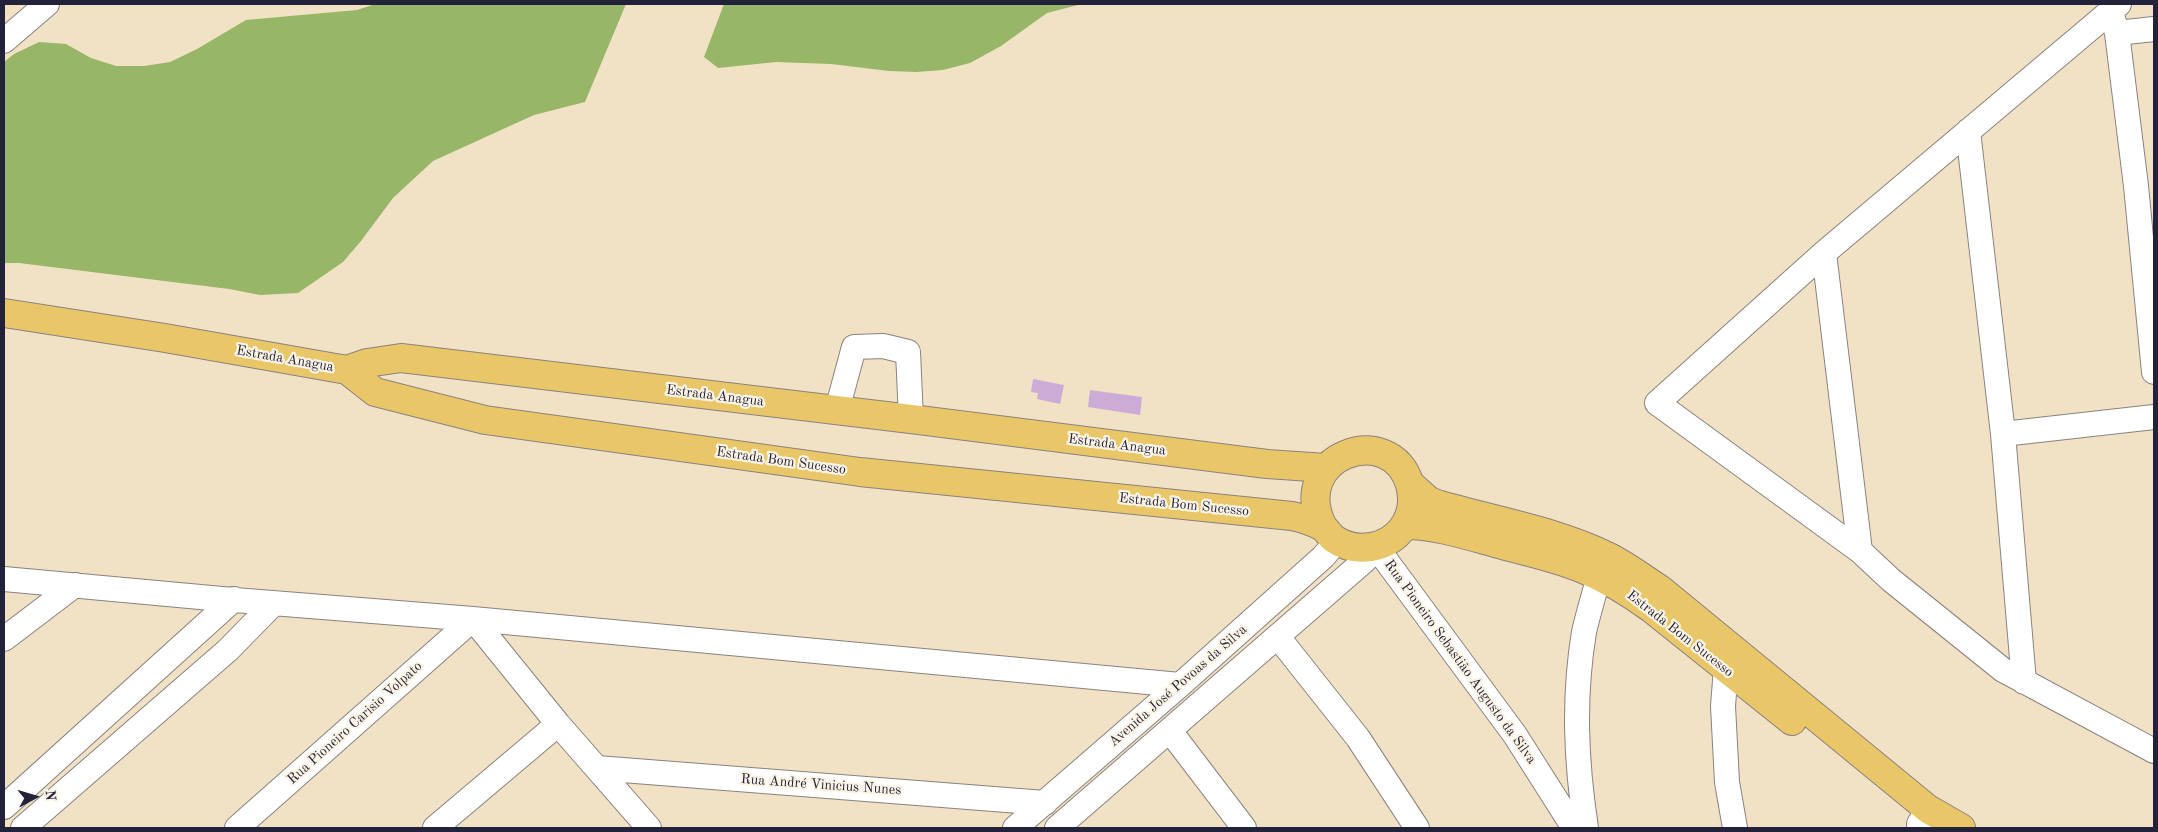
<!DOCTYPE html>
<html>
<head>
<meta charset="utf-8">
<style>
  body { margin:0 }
  #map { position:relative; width:2158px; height:832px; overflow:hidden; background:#f2e2c5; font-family:"Old Standard TT",serif }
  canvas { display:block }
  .frame { position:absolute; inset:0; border:5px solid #22223b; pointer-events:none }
  .north { position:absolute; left:10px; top:772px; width:50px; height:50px; -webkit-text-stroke:4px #fcf5e5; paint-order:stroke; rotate:84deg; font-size:14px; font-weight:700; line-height:20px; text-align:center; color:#22223b }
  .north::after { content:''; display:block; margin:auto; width:18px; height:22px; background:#22223b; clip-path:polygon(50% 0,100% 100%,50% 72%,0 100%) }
</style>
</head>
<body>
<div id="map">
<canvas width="2158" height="832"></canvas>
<div class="frame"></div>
<div class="north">N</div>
</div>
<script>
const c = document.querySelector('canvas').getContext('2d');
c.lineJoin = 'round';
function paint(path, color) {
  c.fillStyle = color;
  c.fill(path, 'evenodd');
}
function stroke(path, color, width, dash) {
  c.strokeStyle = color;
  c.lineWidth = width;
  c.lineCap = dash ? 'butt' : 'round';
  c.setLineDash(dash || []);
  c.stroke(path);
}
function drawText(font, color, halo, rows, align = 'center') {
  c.font = font + ' "Old Standard TT",serif';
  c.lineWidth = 4.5;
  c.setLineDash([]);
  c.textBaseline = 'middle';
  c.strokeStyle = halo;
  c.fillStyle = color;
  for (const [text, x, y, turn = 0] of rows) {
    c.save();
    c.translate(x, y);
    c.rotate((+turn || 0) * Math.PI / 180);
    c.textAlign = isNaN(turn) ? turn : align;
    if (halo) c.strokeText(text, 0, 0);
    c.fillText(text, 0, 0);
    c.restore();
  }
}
const forest = new Path2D(`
  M375,4H626L585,102L534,115L433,161L393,198L361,241L343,262L298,293L260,295L229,289L19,263H4V62L14,54L39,42L66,44L91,58L116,66H144L170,62L197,49L246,20L357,10Z
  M724,4H1082L1047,13L1001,46L970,63L943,70L916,72L889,71L831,64L776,62L718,68L704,57Z`);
const building = new Path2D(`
  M1033,379L1064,385L1060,404L1037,399L1038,393L1031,392Z
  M1090,390L1142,397L1140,415L1088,407Z`);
const minor = new Path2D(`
  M2119,4L1824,253L1657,403L1860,551L1891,580L2003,670L2154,751
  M2111,11L2117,33L2136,186L2154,372
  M2117,33L2154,29
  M4,41L47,4
  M1968,131L2003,434L2024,682
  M1824,253L1860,551
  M837,410L854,347L883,346L908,352L911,419
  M2003,434L2154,417
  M4,579L222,599L473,619L1180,685
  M1278,637L1358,738L1417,828
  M4,639L75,585
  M1726,668L1723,706L1727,782L1735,828
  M1170,731L1244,828
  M597,768L1045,803
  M4,807L234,599
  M23,828L228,650L274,603
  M237,828L473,619L558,724L649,828
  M435,828L558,724
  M1015,828L1180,685L1323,557L1330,549L1335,539
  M1057,828L1363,562L1379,546L1385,559L1515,735L1574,828
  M1586,828C1576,762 1573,699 1584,632C1588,614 1594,595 1599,576
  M1919,828V824L1928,809`);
const major = new Path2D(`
  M4,313L165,338L347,370L367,363L401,358L911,419L1267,464L1326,468
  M347,370L375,392L485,420L860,472L1292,516C1302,518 1311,521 1321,526C1326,528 1329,535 1334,539C1356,554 1386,549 1402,529C1412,516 1414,500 1410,485C1391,419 1287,456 1323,527
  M1410,484L1429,501L1440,505C1496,521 1556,531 1609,557C1627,566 1644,579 1661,590L1928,809L1961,828
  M1405,525C1435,525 1466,535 1495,543C1523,551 1555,557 1583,569C1607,579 1630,593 1652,609L1792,721`);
const streetNames = [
  ["Estrada Anagua",285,359,10],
  ["Estrada Anagua",715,396,7],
  ["Estrada Anagua",1117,445,7],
  ["Estrada Bom Sucesso",781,461,8],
  ["Estrada Bom Sucesso",1184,505,6],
  ["Estrada Bom Sucesso",1680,634,38],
  ["Rua Pioneiro Sebastião Augusto da Silva",1460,662,54],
  ["Avenida José Povoas da Silva",1178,686,-41],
  ["Rua Pioneiro Carisio Volpato",355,723,-42],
  ["Rua André Vinicius Nunes",821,785,4]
];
paint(forest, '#98b668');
paint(building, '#cbacd6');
stroke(minor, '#8a8280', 26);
stroke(major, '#8a8280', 30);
stroke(minor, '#fff', 24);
stroke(major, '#e9c769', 28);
drawText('14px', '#22223b', '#fcf5e5', streetNames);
</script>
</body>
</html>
